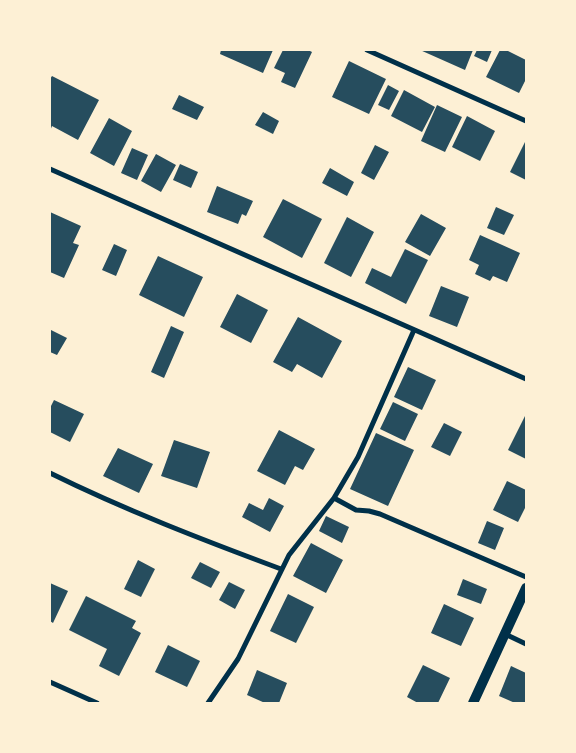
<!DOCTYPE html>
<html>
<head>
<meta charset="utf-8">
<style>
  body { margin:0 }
  #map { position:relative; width:576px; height:753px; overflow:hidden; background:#fdf0d5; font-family:Arial,sans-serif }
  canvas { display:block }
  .frame { position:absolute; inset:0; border:51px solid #fdf0d5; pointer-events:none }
</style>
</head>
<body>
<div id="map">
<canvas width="576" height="753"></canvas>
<div class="frame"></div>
</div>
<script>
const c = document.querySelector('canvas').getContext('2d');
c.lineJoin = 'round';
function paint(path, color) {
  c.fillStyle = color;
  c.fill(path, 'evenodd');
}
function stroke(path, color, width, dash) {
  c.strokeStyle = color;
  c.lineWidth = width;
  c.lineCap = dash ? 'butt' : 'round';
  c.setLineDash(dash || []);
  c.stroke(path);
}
const building = new Path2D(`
  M221,50H273L263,73L220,54Z
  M283,50H308L312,52L295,88L281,82L285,73L274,68Z
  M420,50H473L465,70Z
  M477,50H492L487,62L474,56Z
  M500,50H506L526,60V79L519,93L486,77Z
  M349,61L386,79L369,114L332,97Z
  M52,76L99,100L78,140L52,126L50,131V79Z
  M388,85L399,91L389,110L378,105Z
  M404,90L435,107L422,132L391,116Z
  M179,95L204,107L197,120L172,109Z
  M437,105L462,117L445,152L421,141Z
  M263,112L279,121L273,134L255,125Z
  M467,116L495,131L480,161L452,147Z
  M109,118L132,131L114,166L90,153Z
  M526,140V180L510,172Z
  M375,145L389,152L374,180L361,173Z
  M132,148L148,155L137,180L121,173Z
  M156,154L176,165L161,192L141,181Z
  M180,164L198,172L191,188L173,180Z
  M330,168L354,182L347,196L322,183Z
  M217,186L253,201L246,216L242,214L238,224L207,212Z
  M283,199L322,219L302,258L263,237Z
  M496,207L514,215L504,235L487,228Z
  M50,212L81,226L73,243L79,245L64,278L50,272Z
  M421,214L446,228L430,256L405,242Z
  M347,217L374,232L351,277L324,263Z
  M480,235L520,253L507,282L493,276L490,281L475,274L479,265L469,260Z
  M114,244L127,250L116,276L102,270Z
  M405,249L428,260L406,304L365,283L372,268L391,277Z
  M158,256L203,277L184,317L139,295Z
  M441,286L469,297L457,327L429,316Z
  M237,294L268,310L251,343L220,327Z
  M298,317L342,341L322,378L297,364L292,372L273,362Z
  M171,326L184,332L164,378L151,372Z
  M51,330L67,338L57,355L50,352Z
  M408,367L436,380L422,410L394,397Z
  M54,400L84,414L70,442L50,432V408Z
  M393,402L418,414L405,441L380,429Z
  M526,414V459L508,450Z
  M444,423L462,432L450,456L431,447Z
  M279,430L315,449L303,470L295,466L285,485L257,471Z
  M376,433L414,450L388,506L350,489Z
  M174,440L210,452L197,488L161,476Z
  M118,448L153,464L139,493L103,476Z
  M507,481L526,490V506L518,522L493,510Z
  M269,498L284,506L270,532L242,517L249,503L263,510Z
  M326,516L349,527L342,543L319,531Z
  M487,521L504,528L495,550L478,543Z
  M311,543L343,560L326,593L293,576Z
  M138,560L155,569L141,597L124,589Z
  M200,562L220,572L211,588L191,578Z
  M463,579L487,589L481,604L457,595Z
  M229,582L245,590L235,609L219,600Z
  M50,583L68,591L53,623L50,621Z
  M288,594L314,607L296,643L270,631Z
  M86,596L136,621L132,628L141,633L119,676L99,666L107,649L69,630Z
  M444,604L474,618L461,646L431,633Z
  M168,645L200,661L187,687L155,672Z
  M423,665L450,678L438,703H418L407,697Z
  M511,666L526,673V703H515L499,696Z
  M257,670L287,683L279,703H265L247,695Z`);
const minor = new Path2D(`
  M367,50L526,121
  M50,169L526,379
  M50,473C125,510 203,540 281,569
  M334,498L356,510L369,511L380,514L526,577
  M505,634L526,644
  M50,682L97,703
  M208,703L238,659L289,555L334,498L358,457L414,330`);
const secondary = new Path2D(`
  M473,703L526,588`);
paint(building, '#264d5e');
stroke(minor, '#003049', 5);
stroke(secondary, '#003049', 10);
</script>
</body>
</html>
